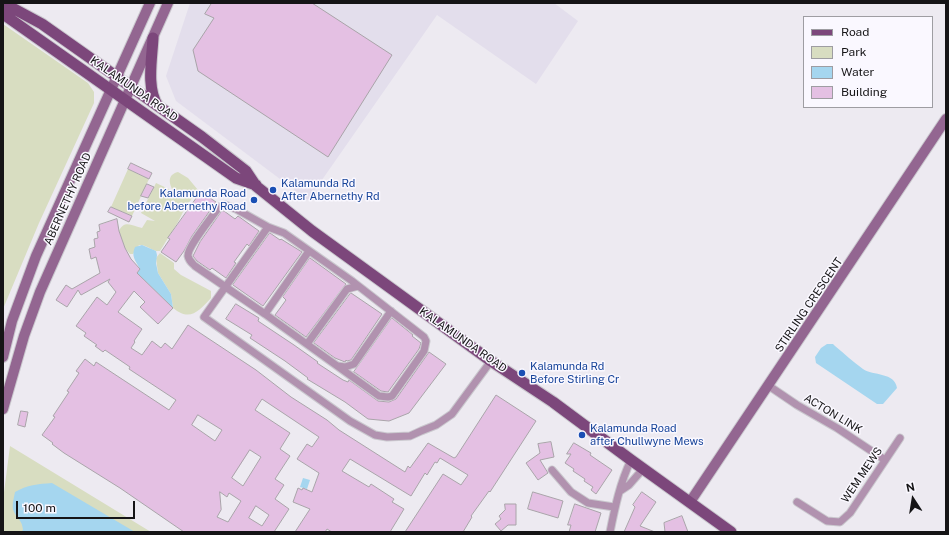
<!DOCTYPE html>
<html>
<head>
<meta charset="utf-8">
<style>
  body { margin:0 }
  #map { position:relative; width:949px; height:535px; overflow:hidden; background:#edeaf1; font-family:"Public Sans",sans-serif }
  canvas { display:block }
  .frame { position:absolute; inset:0; border:4px solid #151416; pointer-events:none }
  .legend { position:absolute; left:803px; top:16px; width:130px; height:92px; box-sizing:border-box; background:#faf8ff; border:1px solid #9e9da2; margin:0; padding:5px 7px; list-style:none; font-size:12px; color:#151416 }
  .legend li { display:flex; align-items:center; gap:8px; height:20px }
  .legend b { width:20px; border:1px solid #9e9da2 }
  .north { position:absolute; left:893px; top:479px; width:40px; height:40px; -webkit-text-stroke:3px #faf8ff; paint-order:stroke; rotate:348deg; font-size:11px; font-weight:700; line-height:16px; text-align:center; color:#151416 }
  .north::after { content:''; display:block; margin:auto; width:14px; height:18px; background:#151416; clip-path:polygon(50% 0,100% 100%,50% 72%,0 100%) }
  .scale { position:absolute; left:16px; top:501px; width:119px; height:18px; box-sizing:border-box; border:2px solid #151416; border-top:0; padding-left:5px; font-size:12px; line-height:14px; white-space:nowrap; color:#151416; -webkit-text-stroke:3px #faf8ff; paint-order:stroke }
</style>
</head>
<body>
<div id="map">
<canvas width="949" height="535"></canvas>
<div class="frame"></div>
<ul class="legend">
<li><b style="height:5px;background:#7c477b"></b>Road</li>
<li><b style="height:11px;background:#d8ddc1"></b>Park</li>
<li><b style="height:11px;background:#a5d6ef"></b>Water</li>
<li><b style="height:11px;background:#e4c0e3"></b>Building</li>
</ul>
<div class="north">N</div>
<div class="scale">100 m</div>
</div>
<script>
const c = document.querySelector('canvas').getContext('2d');
c.lineJoin = 'round';
function paint(path, color) {
  c.fillStyle = color;
  c.fill(path, 'evenodd');
}
function stroke(path, color, width, dash) {
  c.strokeStyle = color;
  c.lineWidth = width;
  c.lineCap = dash ? 'butt' : 'round';
  c.setLineDash(dash || []);
  c.stroke(path);
}
function drawText(font, color, halo, rows, align = 'center') {
  c.font = font + ' "Public Sans",sans-serif';
  c.lineWidth = 3;
  c.setLineDash([]);
  c.textBaseline = 'middle';
  c.strokeStyle = halo;
  c.fillStyle = color;
  for (const [text, x, y, turn = 0] of rows) {
    c.save();
    c.translate(x, y);
    c.rotate((+turn || 0) * Math.PI / 180);
    c.textAlign = isNaN(turn) ? turn : align;
    if (halo) c.strokeText(text, 0, 0);
    c.fillText(text, 0, 0);
    c.restore();
  }
}
const built = new Path2D(`
  M190,3H554L578,21L536,84L437,15L308,200L176,101L166,76Z`);
const green = new Path2D(`
  M3,24L88,83L94,92V103L39,223L3,309Z
  M128,169L149,179L132,216L111,207Z
  M178,172L188,178L198,190L185,208L178,222L160,251C152,252 147,244 139,245L133,254H130L125,248L119,231C124,219 133,226 142,228L147,220L155,221L141,213L156,183L173,191C169,183 167,175 178,172Z
  M160,253L174,263V269L181,275L211,291V298C199,311 190,322 173,308L171,294L158,273L156,258Z
  M10,446L151,532H3V500Z`);
const water = new Path2D(`
  M142,245L156,251L157,255L156,263L158,273L171,294L173,308L137,273L140,269C135,260 131,256 135,247Z
  M827,344H833L835,346C845,354 853,362 863,369C873,376 895,372 897,388L883,404H877L816,363L815,357L821,348Z
  M303,478L310,480L307,489L300,487Z
  M52,483L135,532H21L23,530C22,520 18,520 14,512C11,506 14,498 15,492C27,485 38,484 52,483Z`);
const building = new Path2D(`
  M212,3H312L392,55L328,157L198,71L193,50L214,18L205,14Z
  M131,163L152,173L149,179L128,169Z
  M147,184L154,187L148,198L141,196Z
  M201,192L216,202L192,236L184,251L176,262L161,252L170,239L168,238Z
  M111,207L132,216L129,222L108,212Z
  M222,211H224L235,219L238,216L259,231L249,246L247,244L234,262L236,263L226,278L212,268L210,270L197,261L193,256L200,242Z
  M117,219L119,231L125,248L131,259L140,269L137,273L173,308L158,324L140,307L145,302L134,291L118,312L142,329L134,341L135,342L131,348L142,355L152,341L161,348L165,343L172,349L188,325L256,370L291,397L327,420L339,430L405,472L408,466L410,468L428,443L454,458L456,457L496,395L536,421L490,492L489,491L471,516L472,517L463,532H405L443,474L461,485L468,475L440,458L437,463L435,462L427,475L425,473L411,496L350,459L342,471L369,487L371,484L394,499L392,502L404,509L390,532H332L327,529L325,532H295L310,509L293,502L298,488L302,490L303,488L312,492L319,473L297,459L307,444L312,447L319,437L262,399L255,410L290,433L280,449L290,456L275,479L284,485L275,499L289,509L274,532H184L120,488L64,453L52,444L53,443L42,435L55,417L53,416L69,392L67,391L79,373L76,371L85,359L94,366L96,362L169,410L176,400L129,369L130,367L105,350L103,352L95,346L97,345L84,336L86,333L76,326L97,297L107,305L116,292L108,282L110,279L81,295L78,290L67,307L56,300L66,285L72,289L100,273L96,257L91,259L89,249L95,247L94,239L98,238L97,232L100,231L99,225ZM198,415L222,430L215,441L192,425ZM250,450L261,457L243,486L232,478ZM220,492L227,497L229,493L241,501L228,522L217,517L221,510ZM256,506L269,515L262,526L249,518Z
  M270,233L280,240L281,239L302,252L263,306L233,285Z
  M310,258L346,284L306,337L275,315L286,300L283,297Z
  M351,293L382,314L351,360L347,361L346,360L345,362L335,358L314,343Z
  M236,304L259,318L258,321L294,345L318,362L317,363L343,380L348,382L349,380L378,401L389,402L396,399L429,352L446,364L409,413L389,421L368,419L345,402L307,379L308,378L285,361L250,338L252,335L226,319Z
  M392,318L413,335L412,336L421,343L419,349L388,392L381,391L354,372Z
  M21,411L28,412L25,427L18,425Z
  M551,442L554,457L540,460L548,473L538,480L526,463L540,453L538,444Z
  M574,443L591,453L590,455L612,470L596,494L591,490L593,487L584,481L585,479L573,471L574,469L565,463L571,454H567Z
  M533,492L563,501L558,518L528,509Z
  M642,492L656,502L640,526L655,532H624L635,507L633,505Z
  M505,504H516V525H508L501,531L495,524L501,519L499,516L505,510Z
  M575,504L601,513L595,532H569L571,525H568Z
  M682,516L688,532H665L664,523Z`);
const minor = new Path2D(`
  M225,205L236,209L268,227L284,233L352,281L424,337L426,341L424,351L392,396L388,397L379,396L265,314L195,266C192,263 189,261 188,256C187,247 213,216 219,207Z
  M268,227L204,317L350,421L375,435L387,437L410,436L421,431L436,425L452,414L491,361
  M265,314L309,251
  M307,344L347,289L358,286
  M338,366L345,367L354,364L391,311
  M769,386L797,405L837,428L885,460
  M552,470L571,492L588,503L614,507
  M620,491L629,485L643,469
  M797,502L827,521L840,522L850,513L900,438
  M610,532C615,507 620,483 631,460`);
const secondary = new Path2D(`
  M3,357L12,321L36,256L150,3
  M3,409L24,336L40,292L168,3
  M690,502L946,119`);
const primary = new Path2D(`
  M3,3L42,24L202,137L246,171L256,186L312,231L491,361L553,402L631,460L731,532
  M3,14L236,178L256,185
  M153,38C152,58 146,89 158,106`);
const markers = [
  [273,190,4,"#1a4fb4"],
  [254,200,4,"#1a4fb4"],
  [522,373,4,"#1a4fb4"],
  [582,435,4,"#1a4fb4"]
];
const streetNames = [
  ["KALAMUNDA ROAD",134,89,35],
  ["ABERNETHY ROAD",68,199,-66],
  ["STIRLING CRESCENT",809,305,-56],
  ["KALAMUNDA ROAD",463,340,35],
  ["ACTON LINK",833,414,31],
  ["WEM MEWS",862,475,-56]
];
const transitNames = [
  ["Kalamunda Rd",281,184],
  ["After Abernethy Rd",281,197],
  ["Kalamunda Road",246,194,"right"],
  ["before Abernethy Road",246,207,"right"],
  ["Kalamunda Rd",530,367],
  ["Before Stirling Cr",530,380],
  ["Kalamunda Road",590,429],
  ["after Chullwyne Mews",590,442]
];
paint(built, '#e3deec');
paint(green, '#d8ddc1');
paint(water, '#a5d6ef');
paint(building, '#e4c0e3');
stroke(building, '#a9a4a9', 1);
stroke(minor, '#cac8ce', 9);
stroke(secondary, '#cac8ce', 12);
stroke(primary, '#cac8ce', 13);
stroke(minor, '#b192af', 7);
stroke(secondary, '#936691', 10);
stroke(primary, '#7c477b', 11);
for (const [x, y, r, color] of markers) {
  const dot = new Path2D();
  dot.arc(x, y, r, 0, 2 * Math.PI);
  c.fillStyle = color;
  c.fill(dot);
  stroke(dot, '#faf8ff', 1.5);
}
drawText('11px', '#151416', '#faf8ff', streetNames);
drawText('11px', '#164399', '#faf8ff', transitNames, 'left');
</script>
</body>
</html>
